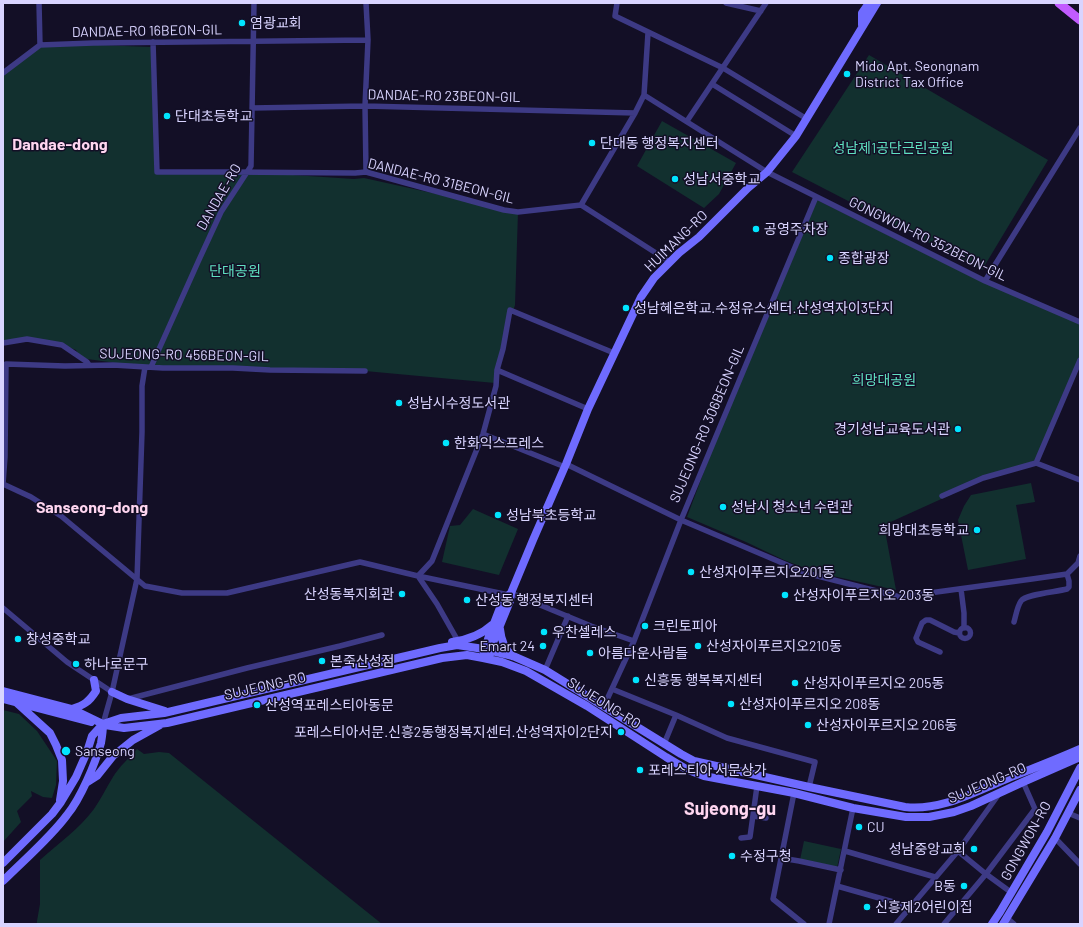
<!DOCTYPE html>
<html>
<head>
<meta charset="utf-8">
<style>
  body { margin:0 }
  #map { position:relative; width:1083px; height:927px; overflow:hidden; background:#130f26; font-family:Barlow,sans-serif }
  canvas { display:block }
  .frame { position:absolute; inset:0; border:4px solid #d9d4ff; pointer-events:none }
</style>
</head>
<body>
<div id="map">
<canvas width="1083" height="927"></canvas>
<div class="frame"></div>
</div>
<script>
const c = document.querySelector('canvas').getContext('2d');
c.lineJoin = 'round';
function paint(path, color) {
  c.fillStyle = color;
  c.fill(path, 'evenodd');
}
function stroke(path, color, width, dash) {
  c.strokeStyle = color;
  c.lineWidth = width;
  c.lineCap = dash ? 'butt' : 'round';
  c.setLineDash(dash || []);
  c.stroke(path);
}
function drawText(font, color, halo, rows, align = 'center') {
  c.font = font + ' Barlow,"Noto Sans KR",sans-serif';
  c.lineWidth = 3;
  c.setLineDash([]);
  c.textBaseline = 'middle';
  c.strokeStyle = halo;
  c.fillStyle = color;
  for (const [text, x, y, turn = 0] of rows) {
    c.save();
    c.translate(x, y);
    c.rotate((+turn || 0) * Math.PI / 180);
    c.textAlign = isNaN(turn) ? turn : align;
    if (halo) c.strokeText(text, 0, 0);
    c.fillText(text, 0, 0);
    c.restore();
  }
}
const green = new Path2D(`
  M72,44L151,47L155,174L247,172L354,179L364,178L518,212L515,305L508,326L495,383L365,371L145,367L80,358L76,350L62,345L27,339L3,343V73L40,45Z
  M869,55L1048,160L982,270L792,172Z
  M662,121L736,163L719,194L704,208L637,166Z
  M817,200L983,282L1080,324V356L1036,460L981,481L884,525L896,590L815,572L784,560L746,542L687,517L712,450Z
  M1031,483L1035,502L1016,505L1026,559L968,570L958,520L964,506L971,495Z
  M473,509L518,529L499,575L442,562L450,526L460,525Z
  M3,710L19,714L37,731L57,761L56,785L52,798L43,797L31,791L32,796L17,811L21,822L3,842Z
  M137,749L144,754L159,752L169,753L382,924H37V921L40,904V860C58,844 79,829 94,809C101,799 106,788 113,777C119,767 129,758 137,749Z
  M804,841L841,849L837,868L800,860Z`);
const street = new Path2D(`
  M39,3L40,45
  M617,3L615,16L723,68L807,119
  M726,3L761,11
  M648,33L644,95L635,113L581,205L670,262
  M153,42L157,172H231L355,173L366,172L504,210L518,212L581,205
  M40,45L93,43L368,40
  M3,73L40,45
  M712,84L796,136
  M644,95L767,172L985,281L1080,322
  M252,108L365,106L635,113
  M687,121L766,3
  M366,172L365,106L368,40L366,3
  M816,197L681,520L806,573L900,597L1032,579L1067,574L1078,563L1080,556
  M985,281L1080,128
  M3,343L27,339L62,345L87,362L89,365
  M3,365L6,364L65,366L113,365L163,368H233L270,370L365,371
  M151,367L198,262L221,212L251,166L254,3
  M497,370L588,409
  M483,434L565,467
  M1036,463L1080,360
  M566,464L681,520L634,641L604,706
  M3,484L31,497L61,516L145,586L182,593H227L360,562L418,576L509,595
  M3,484L5,457L6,364
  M942,496L983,478L1036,463L1080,480
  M961,589L964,613V628
  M511,593L591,626L634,641
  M3,608L67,662L112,692
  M1014,622C1016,615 1017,607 1021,601C1026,594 1056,592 1067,589L1069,587V581L1067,574
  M959.5 633a5.5 5.5 0 1 1 11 0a5.5 5.5 0 1 1-11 0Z
  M458,641L437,604L418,576L432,561L483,434L496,386L497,370L503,349L510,310L614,353
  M940,652L918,642L916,638L922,623L926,620H930L954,632L959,633
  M545,670L568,616
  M612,689L676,715L727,738L815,762L809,787
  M128,699L247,668L340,646L382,635
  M103,724L112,692L137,579L142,432V386L145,367
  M664,744L676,715
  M794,793L773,899L804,924
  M1068,813L1080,818
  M753,816L766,818
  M741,838L750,837L757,786
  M1055,838L1080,864
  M845,851L935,877
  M958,851L986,874L1012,893
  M781,858L799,861L841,870
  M837,886L911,907
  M1007,918L1014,924
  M829,924L853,808
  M896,924L958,851L999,794
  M944,924L986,874L1035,809L1023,782`);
const secondary = new Path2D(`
  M862,25V13L869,3
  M500,629C501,640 504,648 512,656
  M452,642C467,640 481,635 492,625
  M484,653L488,639L503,600L511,593
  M490,654V650L510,601L511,593L533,540L566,464L588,409L641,297L654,278L679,253L699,237L748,188L767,172L796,136L877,3
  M3,691L72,709L103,724L121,718L164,713L440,648L457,645L484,649L513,656L545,670L681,754L694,761L809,787L905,807C940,811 972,793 1004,780C1029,770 1055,760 1080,749
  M112,692L127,699L165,711
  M3,699L91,722
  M17,703L50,733L56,745L62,760L63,781L60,800
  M72,709C84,705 89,702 96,691L94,680
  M105,725L124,728L167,723L442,658L467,655L483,658L502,662L526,671L587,706L666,757L686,769L704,776L794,793L853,808L906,817H929L954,812L971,806L1023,782L1080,757
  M86,783L97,776L113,756L133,740L160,725
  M3,863L52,814L61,802L76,777L87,752L92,736L103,724
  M3,881C24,860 50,838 67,815C81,798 95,764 101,743C102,737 103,730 103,724
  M992,924L1000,912L1047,832L1080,768
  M1003,924L1055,838L1080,790`);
const primary = new Path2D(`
  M1059,3L1080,20`);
const markers = [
  [242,23,4,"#00e5ff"],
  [847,74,4,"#00e5ff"],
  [167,116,4,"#00e5ff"],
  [592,143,4,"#00e5ff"],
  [675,179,4,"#00e5ff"],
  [756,229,4,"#00e5ff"],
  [830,258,4,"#00e5ff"],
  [626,308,4,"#00e5ff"],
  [399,403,4,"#00e5ff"],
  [958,429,4,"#00e5ff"],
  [446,443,4,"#00e5ff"],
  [723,507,4,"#00e5ff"],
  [498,515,4,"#00e5ff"],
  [977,530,4,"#00e5ff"],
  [691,572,4,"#00e5ff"],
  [402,594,4,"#00e5ff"],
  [785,595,4,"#00e5ff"],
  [467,600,4,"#00e5ff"],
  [645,626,4,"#00e5ff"],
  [544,632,4,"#00e5ff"],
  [18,639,4,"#00e5ff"],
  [543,646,4,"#00e5ff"],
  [698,646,4,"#00e5ff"],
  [590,653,4,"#00e5ff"],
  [322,661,4,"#00e5ff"],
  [76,664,4,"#00e5ff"],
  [636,680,4,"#00e5ff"],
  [795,683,4,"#00e5ff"],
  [731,704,4,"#00e5ff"],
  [257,705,4,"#00e5ff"],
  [808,725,4,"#00e5ff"],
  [621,732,4,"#00e5ff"],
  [66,751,5,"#00e5ff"],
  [640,770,4,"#00e5ff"],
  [859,827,4,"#00e5ff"],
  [974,849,4,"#00e5ff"],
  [732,856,4,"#00e5ff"],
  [964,886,4,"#00e5ff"],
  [867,907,4,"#00e5ff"]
];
const poiNames = [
  ["염광교회",250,23],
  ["Mido Apt. Seongnam",855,66],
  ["District Tax Office",855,82],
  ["단대초등학교",175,116],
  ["단대동 행정복지센터",600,143],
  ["성남서중학교",683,179],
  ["공영주차장",764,229],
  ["종합광장",838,258],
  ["성남혜은학교.수정유스센터.산성역자이3단지",634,308],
  ["성남시수정도서관",407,403],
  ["경기성남교육도서관",950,429,"right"],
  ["한화익스프레스",454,443],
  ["성남시 청소년 수련관",731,507],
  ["성남북초등학교",506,515],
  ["희망대초등학교",969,530,"right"],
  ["산성자이푸르지오201동",699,572],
  ["산성동복지회관",394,594,"right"],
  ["산성자이푸르지오 203동",793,595],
  ["산성동 행정복지센터",475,600],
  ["크린토피아",653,626],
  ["우찬셀레스",552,632],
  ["창성중학교",26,639],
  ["Emart 24",535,646,"right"],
  ["산성자이푸르지오210동",706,646],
  ["아름다운사람들",598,653],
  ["본죽산성점",330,661],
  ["하나로문구",84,664],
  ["신흥동 행복복지센터",644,680],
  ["산성자이푸르지오 205동",803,683],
  ["산성자이푸르지오 208동",739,704],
  ["산성역포레스티아동문",265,705],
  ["산성자이푸르지오 206동",816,725],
  ["포레스티아서문.신흥2동행정복지센터.산성역자이2단지",613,732,"right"],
  ["Sanseong",75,751],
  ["포레스티아 서문상가",648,770],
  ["CU",867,827],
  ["성남중앙교회",966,849,"right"],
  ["수정구청",740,856],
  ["B동",956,886,"right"],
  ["신흥제2어린이집",875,907]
];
const streetNames = [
  ["DANDAE-RO 16BEON-GIL",147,31,-1],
  ["DANDAE-RO 23BEON-GIL",444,96,1],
  ["DANDAE-RO 31BEON-GIL",441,181,14],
  ["DANDAE-RO",219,197,-60],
  ["GONGWON-RO 352BEON-GIL",928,239,26],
  ["HUIMANG-RO",676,241,-44],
  ["SUJEONG-RO 456BEON-GIL",184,355,1],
  ["SUJEONG-RO 306BEON-GIL",707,424,-67],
  ["SUJEONG-RO",265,686,-13],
  ["SUJEONG-RO",604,703,32],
  ["SUJEONG-RO",987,783,-23],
  ["GONGWON-RO",1026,841,-61]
];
const parkNames = [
  ["성남제1공단근린공원",893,148],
  ["단대공원",235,271],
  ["희망대공원",884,380]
];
const quarterNames = [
  ["Dandae-dong",60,145],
  ["Sanseong-dong",92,508]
];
const districtNames = [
  ["Sujeong-gu",730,809]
];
paint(green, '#12302f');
stroke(street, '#3d3a85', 5.5);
stroke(secondary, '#6f6bff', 8);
stroke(primary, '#c25bff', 9);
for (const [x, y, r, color] of markers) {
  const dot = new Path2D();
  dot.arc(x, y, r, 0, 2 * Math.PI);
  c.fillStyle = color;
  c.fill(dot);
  stroke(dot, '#130f26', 1.5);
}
drawText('14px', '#d9d4ff', '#130f26', poiNames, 'left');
drawText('14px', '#d9d4ff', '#130f26', streetNames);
drawText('14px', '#5fe0c0', '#130f26', parkNames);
drawText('bold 16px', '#ffd6f0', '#130f26', quarterNames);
drawText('bold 18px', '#ffd6f0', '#130f26', districtNames);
</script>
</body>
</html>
